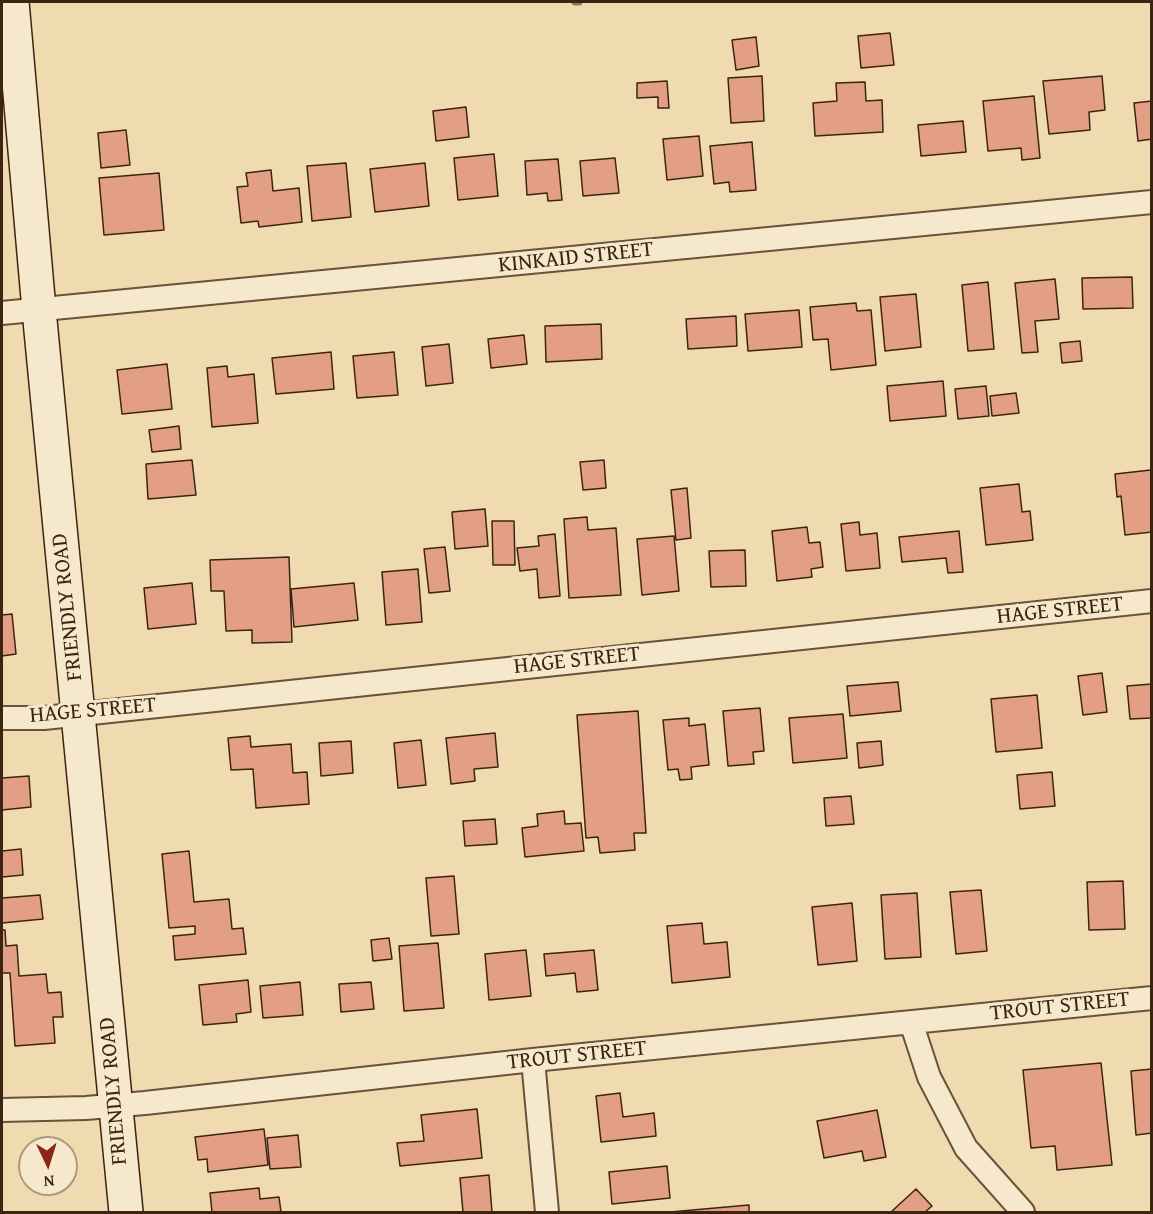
<!DOCTYPE html>
<html>
<head>
<meta charset="utf-8">
<style>
  body { margin:0 }
  #map { position:relative; width:1153px; height:1214px; overflow:hidden; background:#f0dbb0; font-family:"Gentium Book Plus",serif }
  canvas { display:block }
  .frame { position:absolute; inset:0; border:3px solid #3c2411; pointer-events:none }
  .north { position:absolute; left:18px; top:1136px; width:60px; height:60px; box-sizing:border-box; background:#f5e8cc; border:2px solid #ab9a81; border-radius:50%; rotate:176deg; font-size:16px; font-weight:700; line-height:24px; text-align:center; color:#3c2411 }
  .north::after { content:''; display:block; margin:auto; width:21px; height:27px; background:#8f2418; clip-path:polygon(50% 0,100% 100%,50% 72%,0 100%) }
</style>
</head>
<body>
<div id="map">
<canvas width="1153" height="1214"></canvas>
<div class="frame"></div>
<div class="north">N</div>
</div>
<script>
const c = document.querySelector('canvas').getContext('2d');
c.lineJoin = 'round';
function stroke(path, color, width, dash) {
  c.strokeStyle = color;
  c.lineWidth = width;
  c.lineCap = dash ? 'butt' : 'round';
  c.setLineDash(dash || []);
  c.stroke(path);
}
function paint(path, color) {
  c.fillStyle = color;
  c.fill(path, 'evenodd');
}
function drawText(font, color, halo, rows, align = 'center') {
  c.font = font + ' "Gentium Book Plus",serif';
  c.lineWidth = 6;
  c.setLineDash([]);
  c.textBaseline = 'middle';
  c.strokeStyle = halo;
  c.fillStyle = color;
  for (const [text, x, y, turn = 0] of rows) {
    c.save();
    c.translate(x, y);
    c.rotate((+turn || 0) * Math.PI / 180);
    c.textAlign = isNaN(turn) ? turn : align;
    if (halo) c.strokeText(text, 0, 0);
    c.fillText(text, 0, 0);
    c.restore();
  }
}
const stream = new Path2D(`
  M575,2H579`);
const building = new Path2D(`
  M890,33L894,65L861,68L858,36Z
  M756,37L759,66L736,70L732,40Z
  M762,76L764,121L731,123L728,78Z
  M1102,76L1105,110L1089,112L1090,130L1049,134L1043,81Z
  M667,81L669,108H658V97L637,98V83Z
  M865,82L866,101L882,100L883,132L815,136L813,103L837,101L836,83Z
  M1034,96L1040,158L1022,160L1021,148L988,151L983,101Z
  M1152,101V139L1138,141L1134,103Z
  M466,107L469,137L436,141L433,111Z
  M963,121L966,152L921,156L918,125Z
  M126,130L130,165L101,168L98,133Z
  M699,136L703,176L667,180L663,139Z
  M752,142L756,190L730,192L729,182L714,184L710,146Z
  M494,154L498,196L458,200L454,158Z
  M615,158L619,193L583,196L580,161Z
  M558,159L562,200L548,201L547,193L527,195L525,161Z
  M346,163L351,217L312,221L307,166Z
  M425,163L429,206L375,212L370,169Z
  M271,170L273,191L299,188L302,222L259,227L258,221L241,223L237,187L248,186L246,173Z
  M159,173L164,230L104,235L99,178Z
  M1132,277L1133,308L1083,309L1082,278Z
  M1055,279L1059,319L1035,321L1038,352L1022,353L1015,283Z
  M988,282L994,349L968,351L962,285Z
  M916,294L921,347L885,351L880,297Z
  M856,303L857,311L871,310L876,365L831,370L828,339L813,340L810,307Z
  M799,310L802,347L748,351L745,314Z
  M736,316L737,346L688,349L686,319Z
  M601,324L602,359L546,362L545,326Z
  M524,335L527,364L491,368L488,339Z
  M1080,341L1082,361L1062,363L1060,343Z
  M449,344L453,383L426,386L422,347Z
  M331,352L334,389L276,394L272,358Z
  M394,352L398,395L357,398L353,356Z
  M167,364L172,409L122,414L117,370Z
  M227,366L228,377L254,374L258,423L212,427L207,368Z
  M943,381L946,416L890,421L887,386Z
  M986,386L989,416L958,419L955,389Z
  M1016,393L1019,413L992,416L990,396Z
  M179,426L181,449L152,452L149,430Z
  M192,460L196,495L148,499L146,464Z
  M604,460L606,488L583,490L580,462Z
  M1151,470L1152,532L1125,535L1121,496L1117,497L1115,474Z
  M1019,484L1022,512L1030,511L1033,540L986,545L980,488Z
  M687,488L691,538L676,540L671,490Z
  M485,509L488,546L455,549L452,512Z
  M587,517L588,530L616,528L621,595L569,598L564,519Z
  M492,521H514L515,565H493Z
  M859,522L860,535L877,533L880,568L846,571L841,524Z
  M807,527L809,543L820,542L823,567L811,569L812,577L777,581L772,531Z
  M959,531L963,572L948,573L946,558L902,562L899,537Z
  M555,534L560,596L539,598L537,569L520,571L517,548L539,546L538,536Z
  M674,536L679,591L642,595L637,539Z
  M445,547L450,591L429,593L424,549Z
  M745,550L746,586L711,587L709,551Z
  M289,557L292,642L252,643V630L226,631L224,591H211L210,560Z
  M418,569L422,622L386,625L382,572Z
  M192,583L196,624L148,629L144,588Z
  M354,583L358,620L294,627L291,589Z
  M12,614L16,654L2,656V615Z
  M1102,673L1107,712L1083,715L1078,676Z
  M898,682L901,711L850,716L847,686Z
  M1152,684V718L1130,719L1127,686Z
  M1037,695L1042,748L996,752L991,699Z
  M760,708L764,751L753,752L754,764L728,766L723,711Z
  M638,711L646,833H634L635,850L600,853L598,837L586,838L577,715Z
  M843,714L847,758L793,763L789,718Z
  M689,718V726L705,724L709,765L691,767L692,779L680,780L678,769L668,770L663,720Z
  M495,733L498,767L474,769L475,781L451,784L446,738Z
  M250,736L251,747L291,744L293,773L307,772L309,804L256,808L253,769L231,770L228,738Z
  M421,740L426,785L398,788L394,743Z
  M351,741L353,773L321,776L319,743Z
  M881,741L883,765L859,768L857,743Z
  M1052,772L1055,806L1020,809L1017,775Z
  M29,776L31,807L2,810V778Z
  M851,796L854,824L826,826L824,798Z
  M564,811L565,824L581,823L584,851L525,857L522,828L538,826L537,814Z
  M495,819L497,844L465,846L463,821Z
  M21,849L23,875L2,877V851Z
  M189,851L194,902L229,899L232,929L243,928L246,954L175,960L173,936L195,934V926L169,928L162,854Z
  M454,876L459,934L431,936L426,878Z
  M1123,881L1125,929L1089,930L1087,882Z
  M981,890L987,951L956,954L950,892Z
  M917,893L921,957L885,959L881,895Z
  M40,895L43,919L2,923V898Z
  M852,903L857,961L818,965L812,907Z
  M702,923L704,944L727,942L730,977L672,983L667,926Z
  M2,930H5L6,946L17,945L19,976L46,974L48,993L61,992L63,1017H53L55,1043L15,1046L10,973H2Z
  M389,938L392,959L373,961L371,940Z
  M438,943L444,1008L404,1011L399,946Z
  M526,950L531,996L489,1000L485,954Z
  M594,950L598,990L577,992L575,973L546,976L544,954Z
  M248,980L251,1012L236,1014L237,1022L203,1025L199,985Z
  M300,982L303,1015L263,1018L260,986Z
  M371,982L374,1009L341,1012L339,984Z
  M1101,1063L1112,1165L1057,1170L1055,1146L1031,1148L1023,1070Z
  M1152,1069V1133L1136,1135L1131,1071Z
  M620,1093L623,1117L654,1113L656,1136L601,1142L596,1096Z
  M477,1109L482,1158L400,1166L397,1143L424,1141L421,1115Z
  M877,1110L886,1157L864,1161L862,1151L824,1158L817,1121Z
  M264,1129L268,1165L208,1172L207,1159L198,1160L195,1137Z
  M298,1135L301,1167L270,1169L267,1138Z
  M667,1166L670,1198L612,1204L609,1172Z
  M489,1175L492,1212H463L460,1178Z
  M259,1188L260,1199L279,1197L281,1212H212L210,1193Z
  M916,1189L932,1206L925,1212H891Z
  M749,1205V1212H670Z`);
const street = new Path2D(`
  M2,313L1152,202
  M2,718H44L1152,601
  M911,1022L929,1077L966,1148L1023,1212
  M533,1060L547,1212
  M2,1110L86,1108L145,1103L533,1060L1152,998`);
const secondary = new Path2D(`
  M12,2L39,310L126,1212`);
const streetNames = [
  ["KINKAID STREET",576,258,-6],
  ["FRIENDLY ROAD",68,607,-96],
  ["HAGE STREET",1060,611,-6],
  ["HAGE STREET",577,661,-6],
  ["HAGE STREET",93,711,-5],
  ["TROUT STREET",1060,1007,-6],
  ["TROUT STREET",577,1056,-6],
  ["FRIENDLY ROAD",114,1091,-95]
];
stroke(stream, '#757f6c', 7);
paint(building, '#e39f85');
stroke(building, '#3c2411', 1.5);
stroke(street, '#695239', 26);
stroke(secondary, '#3c2411', 36);
stroke(street, '#f5e8cc', 22);
stroke(secondary, '#f5e8cc', 33);
drawText('22px', '#3c2411', '#f5e8cc', streetNames);
</script>
</body>
</html>
